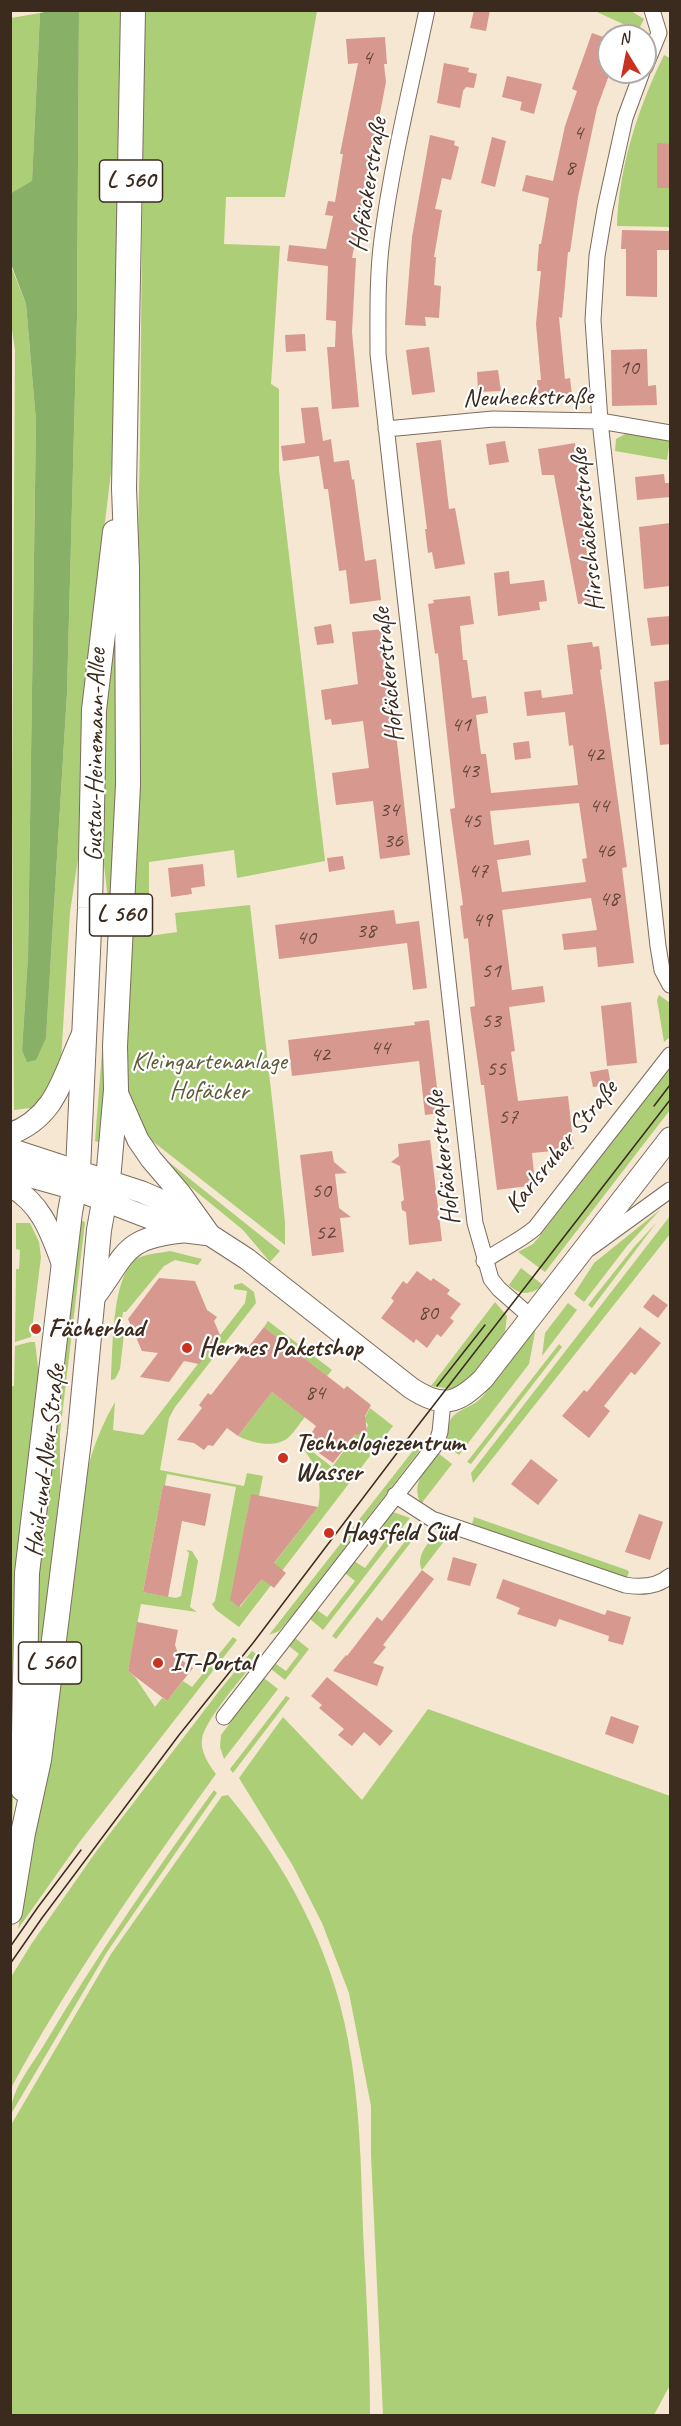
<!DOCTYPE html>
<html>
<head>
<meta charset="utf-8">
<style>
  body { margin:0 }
  #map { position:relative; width:681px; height:2426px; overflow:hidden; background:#f6e7d2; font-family:Caveat,sans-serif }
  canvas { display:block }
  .frame { position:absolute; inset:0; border:12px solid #3b2a1e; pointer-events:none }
  .north { position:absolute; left:597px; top:24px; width:60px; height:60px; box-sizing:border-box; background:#fff; border:2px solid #b1aaa5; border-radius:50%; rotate:350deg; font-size:16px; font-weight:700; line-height:24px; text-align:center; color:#3b2a1e }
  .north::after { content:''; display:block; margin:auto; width:21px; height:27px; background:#c8321e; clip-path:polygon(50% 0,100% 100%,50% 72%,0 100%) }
</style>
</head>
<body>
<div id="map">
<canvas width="681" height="2426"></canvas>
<div class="frame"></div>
<div class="north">N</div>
</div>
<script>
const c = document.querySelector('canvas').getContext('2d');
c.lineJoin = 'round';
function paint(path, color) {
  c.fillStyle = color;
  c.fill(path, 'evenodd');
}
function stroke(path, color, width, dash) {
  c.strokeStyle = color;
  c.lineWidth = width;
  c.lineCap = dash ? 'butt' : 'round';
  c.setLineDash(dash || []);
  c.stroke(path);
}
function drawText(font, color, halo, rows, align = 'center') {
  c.font = font + ' Caveat,sans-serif';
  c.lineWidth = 4.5;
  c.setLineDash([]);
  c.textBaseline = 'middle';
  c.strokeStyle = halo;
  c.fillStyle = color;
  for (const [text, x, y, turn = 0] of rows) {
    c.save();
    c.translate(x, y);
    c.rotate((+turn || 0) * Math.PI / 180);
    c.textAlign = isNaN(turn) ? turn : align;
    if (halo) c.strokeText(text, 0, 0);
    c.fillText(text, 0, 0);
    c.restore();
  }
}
const green = new Path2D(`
  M79,11H122L116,402L112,464L87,671L80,793L79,852L70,912L61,1062L57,1080L34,1112L30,1108L14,1110L12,805L15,350L11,323L10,264L26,304L36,421L28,956L22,1050L46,1038L67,693L77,317Z
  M144,11H317L285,197H226L224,244L280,246L271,384L279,389V470L325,861L237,878L234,850L149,862V936L177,932L175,913L250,905L277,1143L285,1223V1245L151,1140L145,1142L130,1102L126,1077L140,446Z
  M595,11H631L644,19L638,31Z
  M40,13L32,182L11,194V18Z
  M664,55L670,58V227L617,226C619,166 638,108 664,55Z
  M627,433L670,440L667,460L615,451L616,439Z
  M120,595L115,726L117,838L115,913L101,1143L95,1141L107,987L109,908L104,865L102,735L107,677Z
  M659,995L670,1003V1037L664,1042L657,1000Z
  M670,1068V1110L545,1272L518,1252L533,1244L539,1237Z
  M160,1155L280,1251L270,1262L243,1230L182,1180Z
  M661,1209L627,1246L584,1302L574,1294L594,1263Z
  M670,1216V1234L473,1483L471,1473Z
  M79,1220L85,1222L60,1433V1487L39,1678L33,1677C36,1525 61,1372 79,1220Z
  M657,1222L592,1308L588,1305L634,1247Z
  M16,1223H30L39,1242L41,1257L31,1337L15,1342L16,1269H19L20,1250L16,1249Z
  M170,1251L202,1259L198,1265L175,1260L164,1266L126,1312H123L120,1333L124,1334L120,1369L115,1379L111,1380C113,1352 111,1273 138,1258C146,1254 160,1253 170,1251Z
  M521,1268L543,1285C532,1295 520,1296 509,1285Z
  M242,1283L254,1292L256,1303L175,1407L169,1418L160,1470L244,1486L247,1473L263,1476L259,1496L251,1495L231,1600L240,1607L318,1507C323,1486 317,1465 303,1449L305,1446L332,1467L357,1433L366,1431L368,1425L364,1419L370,1408L393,1426L239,1627L216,1610L212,1604L215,1601L236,1487L167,1474L165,1485H163L143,1592L176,1598L181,1596L189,1553L186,1550L192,1551L198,1561L190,1607L197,1612L141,1604L128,1671L135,1677L155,1707L162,1698L167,1701L183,1681L192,1687L233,1637L237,1640L81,1840L18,1929C37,1833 50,1734 63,1636C73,1558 74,1471 115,1402L113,1430L143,1435L245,1303L247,1291L234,1289V1285Z
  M495,1302L507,1316L505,1332L472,1376L459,1386L451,1389L431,1386Z
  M568,1303L577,1310L542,1356L545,1333Z
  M268,1321L332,1370L327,1376L264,1327Z
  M536,1327L529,1364L459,1455L445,1444C447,1436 447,1421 454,1415C462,1408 473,1407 483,1396Z
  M30,1342H35L39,1375L22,1507L14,1601L15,1741L11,1857L10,1387L14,1386L15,1346Z
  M559,1344L562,1347L471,1464L467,1462Z
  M272,1392L305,1417C300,1423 295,1431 289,1437C276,1449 252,1443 238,1436Z
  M419,1443L423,1446L292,1616L279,1631L269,1635Z
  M438,1453L452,1464L421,1504C410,1483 426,1469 438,1453Z
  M393,1512L410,1518L323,1630L310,1619L317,1610L327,1617L355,1581L345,1573L354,1561L365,1568L391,1533L382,1525Z
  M474,1517L627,1570L629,1572L627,1578L472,1524Z
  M420,1522L425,1524L336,1639L332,1636Z
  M441,1533L448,1536L422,1570C415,1557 429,1538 441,1533Z
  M295,1638L309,1649L285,1680L271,1669L276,1664L286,1671L299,1654L289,1646Z
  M252,1651L258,1655V1658C245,1674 204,1721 202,1739C200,1751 209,1765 216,1774C143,1875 71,1978 11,2088V1977L32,1943L98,1849L223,1686Z
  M264,1678L278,1689L224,1759L220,1747L221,1735Z
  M286,1696L290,1698L233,1773L230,1769Z
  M428,1709L670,1796V2385L654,2415H383L371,2155V2106L349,1993L322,1923L293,1866L239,1778L283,1717L362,1800Z
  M214,1790L217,1793L107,1952L11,2114C10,2091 32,2065 44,2045C96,1957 154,1873 214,1790Z
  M228,1795C286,1864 332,1950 348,2040C360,2103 361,2166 363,2230C366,2292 370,2354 370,2415H11V2125L111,1954L222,1796Z`);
const forest = new Path2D(`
  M53,10L79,11L77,317L67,693L46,1038L36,1060L27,1062L22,1050L28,956L36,421L26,304L11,264L10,194L32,181L40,13Z`);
const building = new Path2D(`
  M474,10H490L486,31L470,28Z
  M592,33L609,39V75L597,108L578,197L570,252H568L562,318L559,317L565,379L570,378L572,395L539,399L537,380H541L536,324L541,271H537L539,244H541L549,198L522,191L526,175L553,181L565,126L577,91L572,89Z
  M385,37L387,64H384L386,82L352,258H356L352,332L359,407L332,409L327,347H335L336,321L326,320L328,266L287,261L289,245L326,249L333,216L325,215L328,201L335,202L343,154H340L358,63L348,64L346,39Z
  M444,63L469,68L468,72L477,74L474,88L466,87L463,91L460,108L437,103Z
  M507,76L542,84L534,114L520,110L522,102L502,97Z
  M430,135L455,141L454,145L459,147L451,180L442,178L435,209L442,210L434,257H436L434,285L441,286L439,318L425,317L426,326L405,325L412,237Z
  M492,137L506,141L495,187L481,183Z
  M657,143L670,144V188H657Z
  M622,230L670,231V250H657V297L626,296V249H621Z
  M305,334L306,351L286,352L285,335Z
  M429,347L435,392L412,395L406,350Z
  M647,349L648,386L656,385L657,405L612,406L611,350Z
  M498,370L501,391L478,392L477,372Z
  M318,407L323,441L331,439L334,462L349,460L352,480L354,479L365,561L376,559L381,600L350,604L346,570L339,571L328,489H324L319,456L283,461L281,446L305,443L301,408Z
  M441,440L449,509L455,508L465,564L435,569L432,552L428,553L425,529H427L416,443Z
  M505,441L509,462L489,465L486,444Z
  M575,443L590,582L592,586L598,585L600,601L578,604L554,475H542L538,449Z
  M664,474L665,483H670V497L637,500L635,477Z
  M670,523V586L644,589L639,527Z
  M509,571L510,584L544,580L547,601L539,602L540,610L498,616L494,573Z
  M470,596L474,624L460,626L463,660H467L472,698L486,696L488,713L476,715L481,754H486L491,793L578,785L573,745L569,746L565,712L527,716L524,692L541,690L542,698L573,694L567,645L592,642L593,647L599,646L602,669L600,670L627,867L622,868L634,963L598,967L596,947L564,950L562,934L597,930L591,898L502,910L512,990L543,986L545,1002L509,1007L515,1051L511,1052L518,1101L568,1096L574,1149L532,1153L535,1185L497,1190L484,1085H481L470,1007L475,1006L468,938L464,939L460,906L463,905L450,809L455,808L438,653L435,654L428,604L434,603L433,600ZM579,803L587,858L582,859L586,882L502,892L497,860L531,855L529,840L494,845L490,811Z
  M670,616V644L651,646L647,618Z
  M331,624L334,643L317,645L314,627Z
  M384,629L410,855L380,859L373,801L336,805L332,773L369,768L363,721L332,725L331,719L325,720L321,690L358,684L352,632Z
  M670,680V744L660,745L654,682Z
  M529,741L531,758L515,760L513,743Z
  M343,856L345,869L329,872L327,858Z
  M203,864L205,886L191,888L192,894L171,897L168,868Z
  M394,910L396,924L419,921L427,988L413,990L407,943L279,959L275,925Z
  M631,1002L637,1063L607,1066L601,1006Z
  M429,1020L440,1113L425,1115L419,1061L292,1076L288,1040L415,1025L414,1022Z
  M608,1069L611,1085L593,1087L590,1072Z
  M430,1140L442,1241L409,1245L406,1212L402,1210L401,1202L404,1200L400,1166L391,1162L399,1156L398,1144Z
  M332,1151L334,1162L347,1173L335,1174L339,1208L351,1217L340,1218L344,1252L312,1256L300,1155Z
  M417,1271L431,1281L433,1278L450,1290L447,1294L461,1304L450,1318L454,1321L441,1337L437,1334L427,1348L416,1339L414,1343L381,1318L394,1301L391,1298L403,1281L407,1284Z
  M159,1278L195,1281L207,1310L217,1317L214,1321L220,1335L199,1364L184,1361L169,1382L140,1377L158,1353L142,1351L128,1319Z
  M653,1294L668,1305L658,1318L643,1307Z
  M264,1327L344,1389L347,1386L371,1405L365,1416L367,1432L355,1435L333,1463L305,1443L316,1426L272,1392L238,1436L227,1428L213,1446L208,1445L204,1450L194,1443L177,1440L202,1408L199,1405L208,1393L211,1395Z
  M640,1327L661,1343L635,1375L631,1372L604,1406L610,1411L589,1438L562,1416L584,1390L587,1392Z
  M531,1459L558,1480L538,1505L511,1484Z
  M163,1485L211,1494L205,1526L182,1521L168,1597L143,1592Z
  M251,1494L318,1507L274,1563L286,1573L274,1588L262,1579L239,1607L230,1600Z
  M639,1514L663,1522L650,1560L625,1552Z
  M453,1557L477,1564L470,1586L447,1580Z
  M422,1570L434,1579L383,1645L386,1647L373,1663L384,1667L377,1686L333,1671L346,1655L347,1656L377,1617L382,1621Z
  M503,1579L605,1615L607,1610L631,1617L623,1645L608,1641L609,1636L559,1619L556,1627L517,1614L520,1608L496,1598Z
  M137,1622L178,1630L175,1645L180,1659L193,1668L167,1701L128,1671Z
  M327,1677L393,1731L380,1746L364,1732L352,1746L338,1735L344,1729L319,1708L322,1705L311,1696Z
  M611,1716L639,1726L633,1744L605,1734Z`);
const street = new Path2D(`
  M427,10C411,86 392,162 382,239C377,277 378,316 378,354L475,1223L491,1279L499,1289L531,1317
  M645,67L659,33L652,10
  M642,72L625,118L605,209L597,256L593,320L600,421L658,946L662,970L670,985
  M386,429L493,419L600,421L670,433
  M590,1248L670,1190
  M484,1261C501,1249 520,1241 535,1228L670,1055
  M395,1495L432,1519L625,1585C642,1588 657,1587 670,1576
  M224,1717L436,1444L440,1432L443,1402`);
const secondary = new Path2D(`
  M116,1090L138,1140L151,1159L180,1193L210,1235L247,1259L411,1388C443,1409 457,1404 483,1379L670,1138
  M10,1134C58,1116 63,1074 83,1033
  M10,1149L142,1192L193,1214
  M10,1171L74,1189L186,1232L210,1235
  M10,1186C43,1204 52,1236 64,1268
  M93,1299C127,1255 121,1238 183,1232`);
const primary = new Path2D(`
  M23,1789L27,1573L70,1212L78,1170L90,908L94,710L115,532
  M10,1912L23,1833L39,1760L80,1432L99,1230L108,1180L116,1090L115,1046L128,785L127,568L124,488L133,10`);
const tram = new Path2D(`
  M654,1106L670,1085
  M437,1386L485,1325
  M10,1947L38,1907L81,1850
  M10,1964L42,1918L179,1735L253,1643L416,1428L670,1100`);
const markers = [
  [36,1329,6,"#c8321e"],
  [187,1348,6,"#c8321e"],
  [283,1458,6,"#c8321e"],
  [329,1533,6,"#c8321e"],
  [158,1663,6,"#c8321e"]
];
const numberNames = [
  ["4",367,58],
  ["4",578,133],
  ["8",570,168],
  ["10",629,368],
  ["41",461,725],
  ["42",594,755],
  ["43",469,771],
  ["44",599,806],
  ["34",389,810],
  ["45",471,821],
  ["36",393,841],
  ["46",605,851],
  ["47",478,871],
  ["48",609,899],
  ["49",482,920],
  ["38",366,931],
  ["40",306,938],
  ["51",491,971],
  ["53",491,1021],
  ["44",380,1048],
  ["42",320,1055],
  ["55",496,1069],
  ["57",508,1117],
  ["50",321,1191],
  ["52",325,1233],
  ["80",428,1313],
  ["84",315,1393]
];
const shields = [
  [131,181,63],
  [121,915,63],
  [50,1663,63]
];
const shieldNames = [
  ["L 560",131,181],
  ["L 560",121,915],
  ["L 560",50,1663]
];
const streetNames = [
  ["Hofäckerstraße",369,185,-81],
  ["Neuheckstraße",528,398,-1],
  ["Hirschäckerstraße",588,530,-96],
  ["Hofäckerstraße",389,675,-96],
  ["Gustav-Heinemann-Allee",96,755,-89],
  ["Karlsruher Straße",562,1147,-51],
  ["Hofäckerstraße",444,1158,-97],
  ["Haid-und-Neu-Straße",46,1461,-83]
];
const parkNames = [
  ["Kleingartenanlage",209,1062],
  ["Hofäcker",209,1092]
];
const poiNames = [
  ["Fächerbad",48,1329],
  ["Hermes Paketshop",199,1348],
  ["Technologiezentrum",295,1443],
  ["Wasser",295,1473],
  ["Hagsfeld Süd",341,1533],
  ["IT-Portal",170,1663]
];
paint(green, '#abce76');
paint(forest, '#88b167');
paint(building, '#d7988f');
stroke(street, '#7c6c5d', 17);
stroke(secondary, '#7c6c5d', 23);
stroke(primary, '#7c6c5d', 26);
stroke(street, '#fff', 15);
stroke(secondary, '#fff', 21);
stroke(primary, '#fff', 24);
stroke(tram, '#3b2a1e', 1.5);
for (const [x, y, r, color] of markers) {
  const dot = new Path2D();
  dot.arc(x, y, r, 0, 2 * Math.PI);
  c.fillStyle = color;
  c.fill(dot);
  stroke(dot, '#fff', 2);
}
drawText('22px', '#62463a', null, numberNames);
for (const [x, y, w] of shields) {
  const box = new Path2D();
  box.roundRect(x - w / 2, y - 21, w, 42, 4.5);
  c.fillStyle = '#fff';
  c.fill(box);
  stroke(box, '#3b2a1e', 1.5);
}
drawText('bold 24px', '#3b2a1e', null, shieldNames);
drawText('26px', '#3b2a1e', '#fff', streetNames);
drawText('26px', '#5d5b38', '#fff', parkNames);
drawText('bold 26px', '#3b2a1e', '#fff', poiNames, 'left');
</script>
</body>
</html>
